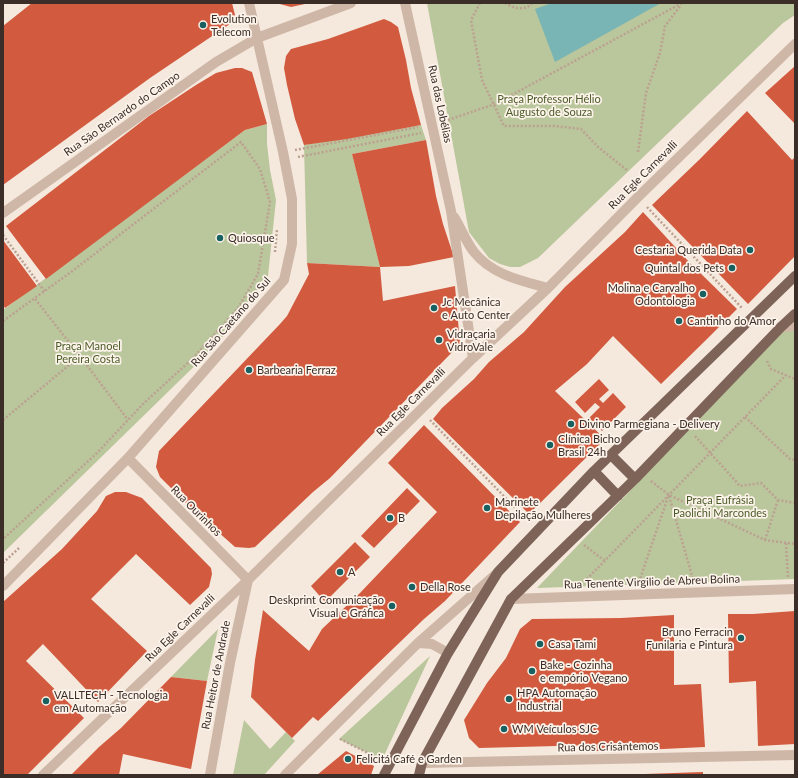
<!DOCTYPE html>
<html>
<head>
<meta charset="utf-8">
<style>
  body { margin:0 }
  #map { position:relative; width:798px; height:778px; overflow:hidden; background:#f5e8dd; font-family:Lato,sans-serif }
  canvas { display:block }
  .frame { position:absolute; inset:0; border:4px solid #3b2d28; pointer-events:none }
</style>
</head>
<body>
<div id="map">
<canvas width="798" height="778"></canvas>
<div class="frame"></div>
</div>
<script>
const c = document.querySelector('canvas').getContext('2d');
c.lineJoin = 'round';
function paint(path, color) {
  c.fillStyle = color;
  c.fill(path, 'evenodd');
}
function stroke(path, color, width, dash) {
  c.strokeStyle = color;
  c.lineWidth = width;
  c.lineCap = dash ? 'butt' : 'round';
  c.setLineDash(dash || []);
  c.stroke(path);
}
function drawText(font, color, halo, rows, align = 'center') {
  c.font = font + ' Lato,sans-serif';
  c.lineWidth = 3.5;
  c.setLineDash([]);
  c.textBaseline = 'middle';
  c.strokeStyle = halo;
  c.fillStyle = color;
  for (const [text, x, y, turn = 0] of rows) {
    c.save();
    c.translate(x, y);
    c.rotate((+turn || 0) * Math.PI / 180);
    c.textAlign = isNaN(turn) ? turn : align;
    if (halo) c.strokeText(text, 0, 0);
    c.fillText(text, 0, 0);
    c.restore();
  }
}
const green = new Path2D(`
  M427,3H795V15L783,23L538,258L520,267H510L500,264L489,258L469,232Z
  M267,124V144L270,170L276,200L268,276L217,344L3,553V310L245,130Z
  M421,125L426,140L352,154L380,267L307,263L304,145Z
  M784,330H795V579L537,588Z
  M218,629L207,681L171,677Z
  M430,656L382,760L339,739Z
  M244,720L270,749L286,732L295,741L264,775H233Z`);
const water = new Path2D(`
  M552,3H661L555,62L535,9Z`);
const building = new Path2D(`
  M32,3H232L235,15L231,23L227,26L150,78L3,185V26Z
  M276,3H305V4L291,7Z
  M384,19L391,22L398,27L406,60L411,88L421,125L347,139L304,145L295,119L287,85L284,68L286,56L291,49L328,39Z
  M795,66V124L765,93Z
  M235,68H242L252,72L267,124L245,130L46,279L6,226L149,116L196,85L216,73Z
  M747,111L792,160L795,157V256L748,304L652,205L700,159Z
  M426,140L436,196L443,224L454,257L409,266L380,267L383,301L455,286L460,344L330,478L313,492L255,547L249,548L235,547L188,505L160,477L156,467L159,451L280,324L287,316L309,274L307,263L380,267L352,154Z
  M643,212L689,262L737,309L706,340L661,384L613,336L587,364L555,391L605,439L529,514L433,419L442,408L474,379L489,362L524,332L565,287L625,232Z
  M3,240L37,286L5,308L3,305Z
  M599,379L609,390L599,399L603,403L613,393L626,407L602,431L589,418L600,407L595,403L585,413L575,402Z
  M424,425L520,522L445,601L424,619L318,721L313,717L292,738L251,697L255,660L263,610L309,651L322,629L360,593L437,512L388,463Z
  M407,488L420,501L374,548L361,536Z
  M115,492H126L142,498L211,568L212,574L209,587L190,605L136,554L91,599L147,651L98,702L43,644L26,661L84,718L27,775H3V602L62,549L97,511L106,496Z
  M355,542L370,557L325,602L311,586Z
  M795,611V744L758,746L756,681L729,683L728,614H753Z
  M674,615V685L701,684L705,747L621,751H596L595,745L479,748L469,738L464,720L487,683L506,658L520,629L532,619L621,618Z
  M171,677L207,681L191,769L123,754L119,775H71L99,747L121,728Z
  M346,751L374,766L371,775H317Z
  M703,772V775H645V774Z`);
const path = new Path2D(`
  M480,3L471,20L482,80L504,126H555L581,129L597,146L628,171
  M505,3C513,8 525,12 532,3
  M448,120L495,104L682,3
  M295,150L418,127
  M638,152L646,93L660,53L665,26L681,5
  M298,157L421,133
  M647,207L742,308
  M3,235L45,292
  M275,252L277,229
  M35,299L80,356L128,420
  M3,321L71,272L241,142L260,169L270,202L258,274L238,308L192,359L143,404L97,453L3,539
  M767,361L771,369L795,379
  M745,417L790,459L795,460
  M3,420L80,356
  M430,420L528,521
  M695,436L740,486L761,483L778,500L795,503
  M651,481L669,495L765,540L795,544
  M669,496L693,579
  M765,540L778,500
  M786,543L788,577
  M584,545L605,561
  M3,563L19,548
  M584,582L786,375
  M639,582L668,497
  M340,739L378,758`);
const minor = new Path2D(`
  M405,3L451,211L473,358
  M3,213L216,62L257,38L351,3
  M454,217C461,228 466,242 474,252C492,275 522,281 548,288
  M781,327L795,326
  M128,458L248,580L230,663L210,775
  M3,586L128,458L284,280L292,244V199L283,152L249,3
  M511,599L795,589
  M418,643L432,644L448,653
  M422,763L795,755
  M43,775L248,580L473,358L548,288L638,197L795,44
  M285,775L418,643L495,575`);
const major = new Path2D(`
  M611,455L635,479
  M594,471L618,496
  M384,775L448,653L498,572L594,471L795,276
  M419,775L422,763L511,599L635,479L781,327L795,314`);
const markers = [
  [203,25,4,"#196061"],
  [220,238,4,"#196061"],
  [750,250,4,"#196061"],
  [732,268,4,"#196061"],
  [703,294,4,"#196061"],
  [434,308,4,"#196061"],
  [679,321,4,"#196061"],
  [439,340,4,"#196061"],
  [249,370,4,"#196061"],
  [571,424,4,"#196061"],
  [550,445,4,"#196061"],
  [487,508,4,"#196061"],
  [390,518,4,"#196061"],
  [340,572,4,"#196061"],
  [412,587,4,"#196061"],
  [392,606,4,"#196061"],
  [741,638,4,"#196061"],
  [540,644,4,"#196061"],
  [532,671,4,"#196061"],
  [509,699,4,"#196061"],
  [46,701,4,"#196061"],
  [504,729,4,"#196061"],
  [348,759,4,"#196061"]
];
const poiNames = [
  ["Evolution",211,19],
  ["Telecom",211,32],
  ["Quiosque",228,238],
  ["Cestaria Querida Data",742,250,"right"],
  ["Quintal dos Pets",724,268,"right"],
  ["Molina e Carvalho",695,288,"right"],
  ["Odontologia",695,301,"right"],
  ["Jc Mecânica",442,302],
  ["e Auto Center",442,315],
  ["Cantinho do Amor",687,321],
  ["Vidraçaria",447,334],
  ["VidroVale",447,347],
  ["Barbearia Ferraz",257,370],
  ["Divino Parmegiana - Delivery",579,424],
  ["Clínica Bicho",558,439],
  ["Brasil 24h",558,452],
  ["Marinete",495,502],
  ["Depilação Mulheres",495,515],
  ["B",398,518],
  ["A",348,572],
  ["Della Rose",420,587],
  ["Deskprint Comunicação",384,600,"right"],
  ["Visual e Gráfica",384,613,"right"],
  ["Bruno Ferracin",733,632,"right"],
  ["Funilaria e Pintura",733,645,"right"],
  ["Casa Tami",548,644],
  ["Bake - Cozinha",540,665],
  ["e empório Vegano",540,678],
  ["HPA Automação",517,693],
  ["Industrial",517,706],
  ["VALLTECH - Tecnologia",54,695],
  ["em Automação",54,708],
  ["WM Veículos SJC",512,729],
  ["Felicitá Café e Garden",356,759]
];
const parkNames = [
  ["Praça Professor Hélio",549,99],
  ["Augusto de Souza",549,112],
  ["Praça Manoel",88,346],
  ["Pereira Costa",88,359],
  ["Praça Eufrásia",720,500],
  ["Paolichi Marcondes",720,513]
];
const streetNames = [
  ["Rua das Lobélias",440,104,78],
  ["Rua São Bernardo do Campo",122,114,-35],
  ["Rua Egle Carnevalli",643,175,-45],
  ["Rua São Caetano do Sul",231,322,-49],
  ["Rua Egle Carnevalli",411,402,-45],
  ["Rua Ourinhos",196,511,45],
  ["Rua Tenente Virgilio de Abreu Bolina",652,582,-2],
  ["Rua Egle Carnevalli",180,628,-44],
  ["Rua Heitor de Andrade",216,675,-79],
  ["Rua dos Crisântemos",608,747,-1]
];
paint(green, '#bac69b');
paint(water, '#79b5b4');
paint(building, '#d25a3e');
stroke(path, '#bba191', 2.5, [2, 2]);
stroke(minor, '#cfb7a7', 10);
stroke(major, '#7e6358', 10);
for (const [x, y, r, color] of markers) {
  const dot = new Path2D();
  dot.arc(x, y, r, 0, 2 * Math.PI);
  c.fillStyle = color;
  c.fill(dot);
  stroke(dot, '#fcf3ea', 1.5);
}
drawText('11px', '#3b2d28', '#fcf3ea', poiNames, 'left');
drawText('11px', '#4c5c29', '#fcf3ea', parkNames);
drawText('11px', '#3b2d28', '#fcf3ea', streetNames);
</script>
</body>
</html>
